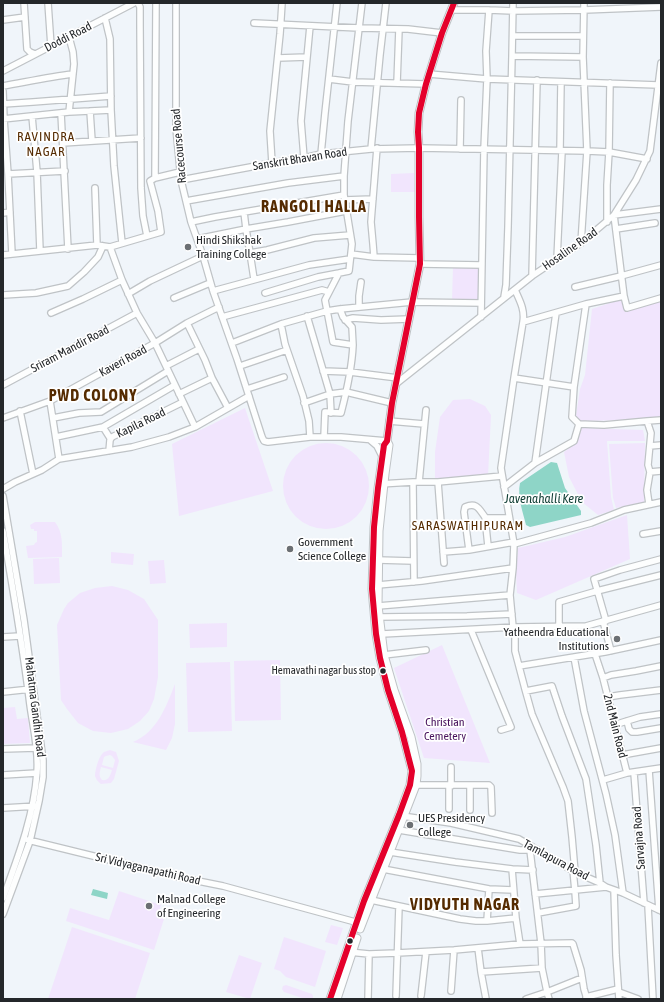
<!DOCTYPE html>
<html>
<head>
<meta charset="utf-8">
<style>
  body { margin:0 }
  #map { position:relative; width:664px; height:1002px; overflow:hidden; background:#f0f5fa; font-family:"Asap Condensed",sans-serif }
  canvas { display:block }
  .frame { position:absolute; inset:0; border:4px solid #24272a; pointer-events:none }
</style>
</head>
<body>
<div id="map">
<canvas width="664" height="1002"></canvas>
<div class="frame"></div>
</div>
<script>
const c = document.querySelector('canvas').getContext('2d');
c.lineJoin = 'round';
function paint(path, color) {
  c.fillStyle = color;
  c.fill(path, 'evenodd');
}
function stroke(path, color, width, dash) {
  c.strokeStyle = color;
  c.lineWidth = width;
  c.lineCap = dash ? 'butt' : 'round';
  c.setLineDash(dash || []);
  c.stroke(path);
}
function drawText(font, color, halo, rows, align = 'center') {
  c.font = font + ' "Asap Condensed",sans-serif';
  c.lineWidth = 3.5;
  c.setLineDash([]);
  c.textBaseline = 'middle';
  c.strokeStyle = halo;
  c.fillStyle = color;
  for (const [text, x, y, turn = 0] of rows) {
    c.save();
    c.translate(x, y);
    c.rotate((+turn || 0) * Math.PI / 180);
    c.textAlign = isNaN(turn) ? turn : align;
    if (halo) c.strokeText(text, 0, 0);
    c.fillText(text, 0, 0);
    c.restore();
  }
}
const green = new Path2D(`
  M414,173L415,192H391V174Z
  M453,267L479,268L478,300H452Z
  M622,299L629,309L661,300V417L626,420L581,421L576,416L580,389L585,375L592,309Z
  M470,399L485,406L491,415L488,476L435,480V452L440,417L453,400Z
  M245,408L273,491L179,516L172,444Z
  M582,428L643,430L645,441H607L611,497L614,510L598,515L582,502L569,477L564,452L576,443Z
  M283 486a43 43 0 1 1 86 0a43 43 0 1 1-86 0Z
  M645,443L644,502L616,508L613,498L609,444Z
  M627,515L630,559L536,600L517,593L516,572L518,548L565,537Z
  M35,522H55C63,532 62,545 62,557L28,558L26,546L34,545L35,543L37,542V531H34V529H31L30,525Z
  M111,552L134,554L133,565L111,563Z
  M59,558L60,583L34,584L33,559Z
  M164,560L166,583L150,584L148,561Z
  M112,586L128,590L144,599L158,620V677L154,699L149,711L140,721L128,729L111,733L93,731L78,723L67,709L61,700L57,625L64,609L68,603L80,593L95,588Z
  M227,623V647L190,648L189,624Z
  M442,645L490,763L424,758L394,668Z
  M280,660L281,720L235,721L234,661Z
  M230,662L232,731L188,732L186,663Z
  M175,684V724L172,738L166,750L133,742C157,732 166,707 175,684Z
  M15,707L17,719L28,718L30,743L3,744V708Z
  M110,750L116,752L119,761L114,779L111,783L101,784C98,782 96,779 95,776C95,770 99,755 104,752C106,751 108,751 110,750ZM106,756L110,755L112,756L115,760L113,768L102,765L104,757ZM101,767L112,770C110,776 109,781 102,780C98,775 100,772 101,767Z
  M119,891L161,905L157,917L164,919L154,950L66,921L70,908L109,920Z
  M331,925L343,928L337,945L325,942Z
  M72,927L150,953L135,999H48Z
  M284,937L326,951L315,987L286,977L280,971L274,969Z
  M239,955L262,963L250,999L226,992Z
  M286,985L312,994L313,996V999H305L284,992L282,989L283,986Z`);
const water = new Path2D(`
  M551,462L557,463L565,488L581,511V515L530,527L526,525C523,512 517,497 520,483Z
  M93,889L108,893L107,899L91,895Z`);
const minor = new Path2D(`
  M24,3L27,49L30,52L35,54
  M48,3L51,46
  M138,3L140,7V24L141,188L143,216L147,236
  M176,3V128L181,180L191,222L203,256L213,291L237,359L262,437L264,441L268,442L310,437H341L387,441
  M513,3L512,56L583,57
  M452,10H489L513,11L584,10L661,7
  M105,18L110,39L111,110L114,166L122,243
  M3,20L25,17
  M254,23L359,28L408,29L442,33
  M513,36H583
  M278,58L307,57
  M3,71L134,3
  M429,74L487,79L658,85
  M329,79L353,82L426,84
  M397,83L399,29
  M3,86C26,82 49,77 73,74
  M3,91L4,119L8,174L12,254
  M3,104L33,102L111,96
  M90,111L92,141
  M69,112L111,110
  M61,113L68,249
  M32,116L37,172L40,251
  M3,119L69,112L74,64L73,52L69,37
  M63,143L141,138
  M371,149L380,55L386,3
  M460,149L461,100
  M560,151L561,82
  M321,154L325,113L337,3
  M304,158L301,121L310,26
  M272,163L270,131L280,34L282,3
  M8,174L65,171
  M155,178L156,3
  M181,180L272,163L304,158L321,154L371,149L419,148L587,151L609,152L647,159
  M95,188L97,245
  M344,200L373,199
  M186,201L288,183L344,176
  M244,212L246,229L288,222L346,211
  M3,213L10,212
  M191,222L215,217L344,195
  M607,222V185L609,152L610,83
  M616,229L655,223
  M197,239L246,229L250,253
  M581,243L587,151L583,57L584,3
  M110,247L122,280L137,313L155,343L195,427
  M351,254L374,257L373,244L371,222L377,148
  M3,255L97,245L110,247L161,232L158,211L150,181L155,178L180,172
  M374,257L420,258
  M557,259L562,151
  M420,264L482,265
  M532,276L537,80
  M254,279L250,253L267,250L314,238L350,235
  M575,287L621,276L661,265
  M515,290C520,301 525,310 523,322L586,304L624,296L627,308L661,298
  M213,291L309,265L350,259
  M265,293L318,277L339,273
  M128,294L150,281L203,256
  M3,295L36,293L68,286L84,272L98,257L103,246
  M624,296L614,215L661,209
  M504,297L506,285L508,227L512,56
  M174,298L210,283
  M586,304L574,387L572,417L579,424L604,425L647,421L651,433L648,465L650,472L661,471
  M359,307V296L361,282
  M340,309L343,317L352,327L353,345
  M51,313L83,299L122,280
  M307,316L330,394L331,413
  M222,317L322,290L329,292
  M481,317L484,149L487,79L486,51L489,10
  M345,320L353,318L381,320L409,319
  M187,323L205,360L212,378L228,408
  M232,343L281,324
  M166,366L199,349
  M240,366L287,350
  M323,371L350,372L398,378
  M514,378L523,322
  M397,383L532,276L581,243L614,215L636,180L650,151L661,63
  M3,385L137,313
  M247,389L284,377
  M179,394L212,378
  M50,401L59,459
  M304,403L330,394L346,392L392,403
  M20,411L33,474
  M3,418L50,401L155,343L187,323L219,307
  M53,418L79,413L101,412L168,371
  M389,421L424,424
  M647,421L661,420
  M103,427L110,438
  M56,437L103,427L175,385
  M310,437L309,421L303,396L285,344L281,324L327,311L340,309L412,302L481,303
  M324,437L325,412L341,413C347,390 352,369 353,345L333,342L325,300L339,273L349,271L352,244L344,195V176L348,121L362,3
  M370,440L377,446L382,456
  M650,446L661,445
  M109,451L110,440L112,437L183,402
  M535,463L574,441L579,424
  M413,482H438L502,476
  M419,482L426,410
  M438,482L444,563
  M380,484L413,482L414,582
  M504,487L535,463L556,313
  M3,489L15,482L42,470L59,459L132,447L169,437L195,427L249,396
  M3,496L24,620L43,760V777L39,801L30,841L3,914
  M649,504L647,490L650,472
  M485,517L488,546
  M3,531C13,589 23,647 30,705C33,727 39,751 37,772C34,816 18,857 3,898
  M643,534L661,531
  M514,544L501,468L514,378L574,387
  M469,550L464,512L465,507C477,502 479,509 485,517L486,518H509
  M443,552L469,550L514,542
  M378,560L413,561
  M378,585L422,581L513,568L514,544L591,523L624,510L661,502
  M510,595L513,568
  M378,606L510,595L513,627
  M379,617L467,616L512,614
  M603,621L611,651
  M606,621L594,579L620,570L661,559
  M515,627V651L525,689L532,714L563,787L568,801L572,837L575,872
  M559,627V602L597,591L661,575
  M471,630L511,727L501,730
  M382,634L515,627L586,626L661,605
  M3,637L20,636
  M595,654L603,678L627,773
  M384,655L426,650
  M574,657L584,711L606,794L615,835L623,893
  M519,666L605,652L661,640
  M603,678L611,675L636,671L661,666
  M526,691L552,686L562,716L586,779L596,845L600,883
  M3,692L31,689
  M608,697L620,695L661,690
  M627,721L629,729L632,732H637L661,728
  M614,725L640,717L661,714
  M3,749L36,748
  M622,755L661,748
  M649,770L659,910
  M634,773L644,903
  M3,775L37,773
  M603,780L627,773L661,768
  M413,785H489L491,787L492,813
  M449,786V809
  M451,786V767
  M470,786V810
  M3,808L37,806
  M402,816L451,823L519,839L575,872L600,883L606,887L623,893L661,911
  M399,830L520,850H530
  M28,840L183,878L223,886L359,923
  M531,848L530,850L541,943L542,968
  M390,852L455,862L512,869
  M383,869L489,889L513,890
  M614,890L616,955L619,999
  M535,894L606,887
  M371,900L460,919L476,921H487L516,918
  M648,906L653,999
  M538,913L576,906L575,891L573,870
  M487,921L489,889
  M520,944L516,918L512,869L533,870
  M478,948L481,972L486,999
  M349,952L369,954L397,953L454,950L520,944L572,943L573,944L581,970L584,989L587,999
  M481,972L542,968L547,992L526,999
  M451,991L454,950
  M619,992L638,999
  M396,996L399,906
  M421,996L426,952
  M586,997L618,989
  M368,999L369,954
  M549,999L547,992L582,978`);
const major = new Path2D(`
  M360,929L416,785L417,776V764L411,737L394,690L384,655L378,606L379,531L385,474L389,445L387,441
  M330,999L364,901L399,815L410,785L412,771L402,732L388,690L380,658L376,634L372,589L374,527L378,488L384,445L387,441L392,403L420,264L419,217V148L418,132L419,113L426,84L442,33L454,3
  M337,999L357,938`);
const bus1 = new Path2D(`
  M330,999L364,901L399,815L410,785L412,771L402,732L388,690L380,658L376,634L372,589L374,527L378,488L384,445L387,441L392,403L420,264L419,217V148L418,132L419,113L426,84L442,33L454,3`);
const markers = [
  [188,247,4,"#6b6f73"],
  [290,549,4,"#6b6f73"],
  [617,639,4,"#6b6f73"],
  [383,671,3.5,"#24272a"],
  [410,825,4,"#6b6f73"],
  [149,906,4,"#6b6f73"],
  [350,941,3.5,"#24272a"]
];
const busNames = [
  ["Hemavathi nagar bus stop",376,671]
];
const streetNames = [
  ["Doddi Road",68,37,-27],
  ["Racecourse Road",179,146,-95],
  ["Sanskrit Bhavan Road",300,159,-9],
  ["Hosaline Road",570,249,-35],
  ["Sriram Mandir Road",70,349,-28],
  ["Kaveri Road",123,361,-29],
  ["Kapila Road",141,423,-26],
  ["Mahatma Gandhi Road",35,707,83],
  ["2nd Main Road",615,726,76],
  ["Sarvajna Road",639,838,-94],
  ["Tamlapura Road",556,860,28],
  ["Sri Vidyaganapathi Road",148,869,13]
];
const poiNames = [
  ["Hindi Shikshak",196,240],
  ["Training College",196,254],
  ["Government",298,542],
  ["Science College",298,556],
  ["Yatheendra Educational",609,632,"right"],
  ["Institutions",609,646,"right"],
  ["UES Presidency",418,818],
  ["College",418,832],
  ["Malnad College",157,899],
  ["of Engineering",157,913]
];
const parkNames = [
  ["Christian",445,722],
  ["Cemetery",445,736]
];
const neighbourhoodNames = [
  ["RAVINDRA",46,137],
  ["NAGAR",46,152],
  ["SARASWATHIPURAM",468,526]
];
const waterNames = [
  ["Javenahalli Kere",544,499]
];
const districtNames = [
  ["RANGOLI HALLA",314,207],
  ["PWD COLONY",93,396],
  ["VIDYUTH NAGAR",465,905]
];
paint(green, '#f1e5fd');
paint(water, '#8ed5c7');
stroke(minor, '#bfc3c6', 8);
stroke(major, '#bfc3c6', 9);
stroke(minor, '#fdfefe', 5.5);
stroke(major, '#fdfefe', 7);
stroke(bus1, '#e4002b', 6);
for (const [x, y, r, color] of markers) {
  const dot = new Path2D();
  dot.arc(x, y, r, 0, 2 * Math.PI);
  c.fillStyle = color;
  c.fill(dot);
  stroke(dot, '#fff', 1.5);
}
drawText('11px', '#24272a', '#fff', busNames, 'right');
drawText('12px', '#24272a', '#fff', streetNames);
drawText('12px', '#24272a', '#fff', poiNames, 'left');
drawText('12px', '#47115b', '#fff', parkNames);
c.letterSpacing = '1px';
drawText('13px', '#552b01', '#fff', neighbourhoodNames);
c.letterSpacing = '0px';
drawText('italic 13px', '#113f35', '#fff', waterNames);
c.letterSpacing = '1px';
drawText('bold 16px', '#552b01', '#fff', districtNames);
c.letterSpacing = '0px';
</script>
</body>
</html>
